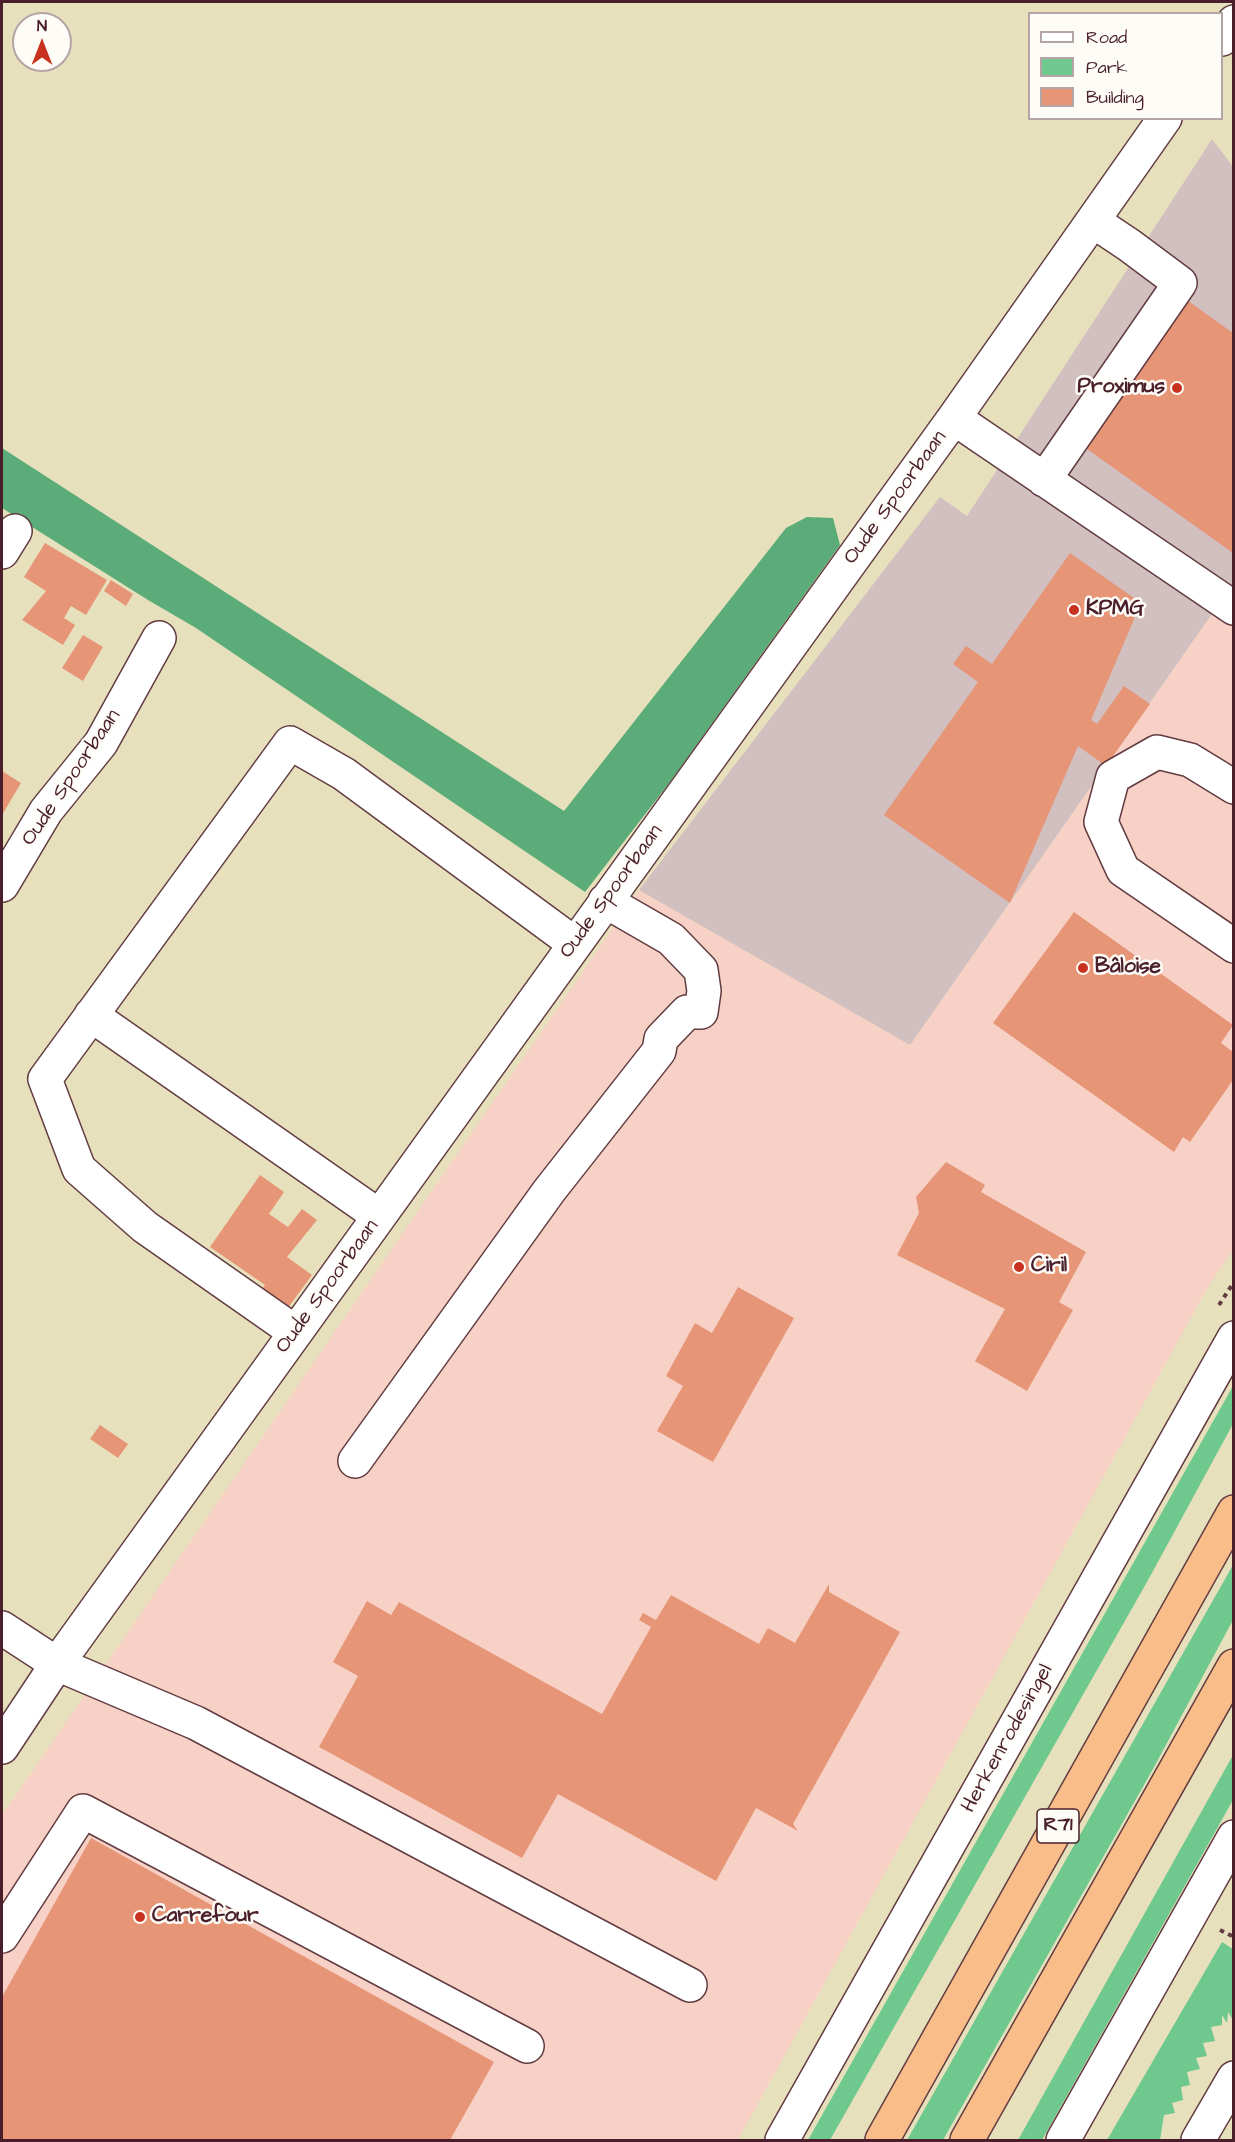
<!DOCTYPE html>
<html>
<head>
<meta charset="utf-8">
<style>
  body { margin:0 }
  #map { position:relative; width:1235px; height:2142px; overflow:hidden; background:#e7e0bd; font-family:"Architects Daughter",sans-serif }
  canvas { display:block }
  .frame { position:absolute; inset:0; border:3px solid #4a1f2b; pointer-events:none }
  .legend { position:absolute; left:1028px; top:12px; width:195px; height:108px; box-sizing:border-box; background:#fdfcf7; border:2px solid #b5a4a5; margin:0; padding:8px 10px; list-style:none; font-size:18px; color:#4a1f2b }
  .legend li { display:flex; align-items:center; gap:12px; height:30px }
  .legend b { width:30px; border:2px solid #b5a4a5 }
  .north { position:absolute; left:12px; top:12px; width:60px; height:60px; box-sizing:border-box; background:#fdfcf7; border:2px solid #b5a4a5; border-radius:50%; rotate:0deg; font-size:16px; font-weight:700; line-height:24px; text-align:center; color:#4a1f2b }
  .north::after { content:''; display:block; margin:auto; width:21px; height:27px; background:#c8321e; clip-path:polygon(50% 0,100% 100%,50% 72%,0 100%) }
</style>
</head>
<body>
<div id="map">
<canvas width="1235" height="2142"></canvas>
<div class="frame"></div>
<ul class="legend">
<li><b style="height:8px;background:#fff"></b>Road</li>
<li><b style="height:16px;background:#6fc88e"></b>Park</li>
<li><b style="height:16px;background:#e79577"></b>Building</li>
</ul>
<div class="north">N</div>
</div>
<script>
const c = document.querySelector('canvas').getContext('2d');
c.lineJoin = 'round';
function paint(path, color) {
  c.fillStyle = color;
  c.fill(path, 'evenodd');
}
function stroke(path, color, width, dash) {
  c.strokeStyle = color;
  c.lineWidth = width;
  c.lineCap = dash ? 'butt' : 'round';
  c.setLineDash(dash || []);
  c.stroke(path);
}
function drawText(font, color, halo, rows, align = 'center') {
  c.font = font + ' "Architects Daughter",sans-serif';
  c.lineWidth = 5;
  c.setLineDash([]);
  c.textBaseline = 'middle';
  c.strokeStyle = halo;
  c.fillStyle = color;
  for (const [text, x, y, turn = 0] of rows) {
    c.save();
    c.translate(x, y);
    c.rotate((+turn || 0) * Math.PI / 180);
    c.textAlign = isNaN(turn) ? turn : align;
    if (halo) c.strokeText(text, 0, 0);
    c.fillText(text, 0, 0);
    c.restore();
  }
}
const built = new Path2D(`
  M1233,584V1250L1209,1285L738,2140H2V1815L639,890L910,1045Z`);
const industrial = new Path2D(`
  M1212,139L1234,168L1233,584L910,1045L639,890L940,497L967,516Z`);
const green = new Path2D(`
  M1233,1386V1424L1147,1582L830,2140H808Z
  M1233,1565V1620L1153,1769L943,2140H907Z
  M1233,1755V1800L1042,2140H1018Z
  M1222,1942L1233,1949V2020L1228,2012L1227,2023L1222,2015V2025L1211,2027L1215,2041L1203,2043L1207,2056L1196,2058L1200,2069L1187,2072L1190,2085L1181,2087L1183,2100L1172,2103L1175,2113L1164,2115L1160,2140H1107Z`);
const forest = new Path2D(`
  M2,448L564,811L786,528L807,517L833,518L840,545L670,782L585,892L196,628L148,600L2,508Z`);
const building = new Path2D(`
  M1184,298L1233,333V553L1080,444Z
  M45,543L107,580L86,615L71,606L64,618L75,625L63,645L22,620L46,591L24,577Z
  M1070,553L1141,603L1091,720L1097,724L1124,686L1150,704L1106,766L1078,746L1010,903L884,815L978,682L953,664L966,646L992,664Z
  M111,580L133,594L126,606L104,591Z
  M83,635L103,647L83,681L62,668Z
  M2,771L21,783L2,815Z
  M1074,912L1233,1025L1221,1043L1233,1052V1080L1190,1142L1183,1137L1174,1152L993,1023Z
  M946,1162L985,1185L981,1192L1086,1252L1059,1302L1073,1310L1027,1391L975,1361L1005,1309L897,1255L919,1213L916,1197Z
  M260,1175L284,1192L269,1214L288,1227L302,1209L317,1220L287,1257L312,1275L285,1312L259,1293L265,1285L210,1247Z
  M738,1287L794,1318L713,1462L657,1431L683,1386L666,1376L695,1323L712,1333Z
  M100,1425L128,1444L118,1458L90,1439Z
  M829,1584V1592L900,1632L793,1824L798,1831L756,1808L716,1881L558,1794L522,1858L319,1747L358,1676L333,1662L367,1601L391,1615L399,1602L602,1714L651,1627L639,1620L643,1613L656,1620L671,1595L759,1644L768,1628L795,1643Z
  M91,1838L494,2062L450,2140H2V1997Z`);
const path = new Path2D(`
  M1219,1305L1234,1282
  M1220,1930L1234,1937`);
const minor = new Path2D(`
  M1222,39L1234,22
  M954,418L1234,608
  M1044,480L1180,283L1129,245L1093,221
  M2,552L15,531
  M1234,787L1190,760L1157,752L1113,777L1101,822L1123,870L1234,946
  M2,885L46,811L101,743L159,638
  M91,1015L379,1216
  M295,1332L145,1227L79,1169L45,1079L290,743L344,774L575,944
  M355,1461L549,1191L659,1051L661,1039L687,1012H701L704,991L701,970L671,939L605,901
  M2,1628L57,1664L196,1723L690,1985
  M2,1747L57,1664L954,418L1165,118
  M2,1936L83,1811L527,2046
  M782,2140L1234,1338
  M1063,2140L1234,1837
  M1198,2140L1234,2078`);
const highway = new Path2D(`
  M882,2140L1234,1512
  M967,2140L1234,1666`);
const markers = [
  [1177,388,6,"#c8321e"],
  [1074,610,6,"#c8321e"],
  [1083,968,6,"#c8321e"],
  [1019,1267,6,"#c8321e"],
  [140,1917,6,"#c8321e"]
];
const shields = [
  [1058,1826,42]
];
const shieldNames = [
  ["R71",1058,1826]
];
const poiNames = [
  ["Proximus",1165,388,"right"],
  ["KPMG",1086,610],
  ["Bâloise",1095,968],
  ["Ciril",1031,1267],
  ["Carrefour",152,1917]
];
const streetNames = [
  ["Oude Spoorbaan",896,498,-54],
  ["Oude Spoorbaan",72,778,-56],
  ["Oude Spoorbaan",612,892,-54],
  ["Oude Spoorbaan",328,1287,-54],
  ["Herkenrodesingel",1008,1739,-61]
];
paint(built, '#f7d1c6');
paint(industrial, '#d2bfbf');
paint(green, '#6fc88e');
paint(forest, '#5bac79');
paint(building, '#e79577');
stroke(minor, '#623c41', 36);
stroke(highway, '#623c41', 36);
stroke(path, '#623c41', 4, [4.5, 4.5]);
stroke(minor, '#fff', 33);
stroke(highway, '#f8bd89', 33);
for (const [x, y, r, color] of markers) {
  const dot = new Path2D();
  dot.arc(x, y, r, 0, 2 * Math.PI);
  c.fillStyle = color;
  c.fill(dot);
  stroke(dot, '#fdfcf7', 2);
}
for (const [x, y, w] of shields) {
  const box = new Path2D();
  box.roundRect(x - w / 2, y - 17, w, 34, 4.5);
  c.fillStyle = '#fdfcf7';
  c.fill(box);
  stroke(box, '#4a1f2b', 1.5);
}
drawText('bold 20px', '#4a1f2b', null, shieldNames);
drawText('bold 21px', '#4a1f2b', '#fdfcf7', poiNames, 'left');
drawText('21px', '#4a1f2b', '#fdfcf7', streetNames);
</script>
</body>
</html>
